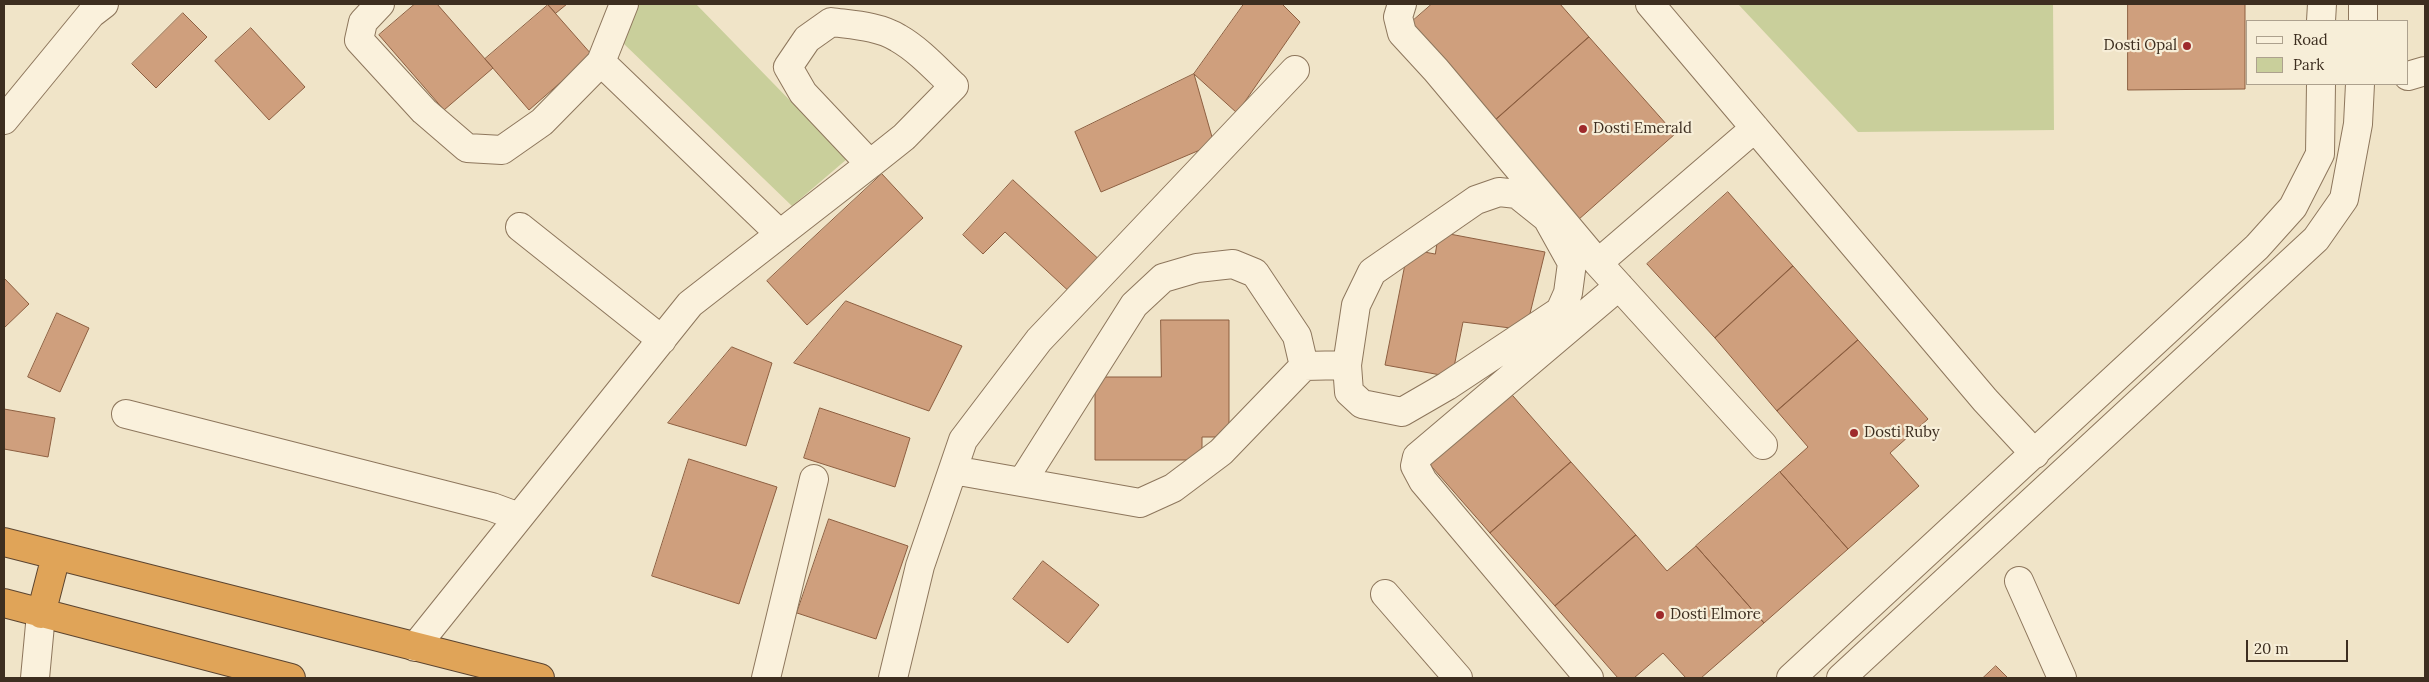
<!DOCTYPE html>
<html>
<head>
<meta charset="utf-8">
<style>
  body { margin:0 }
  #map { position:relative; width:2429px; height:682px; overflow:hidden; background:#f0e4c8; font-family:Lora,serif }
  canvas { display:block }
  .frame { position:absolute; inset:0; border:5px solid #3d2e20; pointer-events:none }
  .legend { position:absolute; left:2246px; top:20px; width:162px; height:65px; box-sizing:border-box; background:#f7eed8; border:1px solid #ada18e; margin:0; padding:6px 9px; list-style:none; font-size:15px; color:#3d2e20 }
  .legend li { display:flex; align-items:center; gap:10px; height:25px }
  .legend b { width:25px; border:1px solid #ada18e }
  .scale { position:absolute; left:2246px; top:640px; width:102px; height:22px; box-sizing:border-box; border:2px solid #3d2e20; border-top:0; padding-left:6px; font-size:15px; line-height:18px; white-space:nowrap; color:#3d2e20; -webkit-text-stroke:4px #f7eed8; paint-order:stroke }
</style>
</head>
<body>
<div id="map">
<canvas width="2429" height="682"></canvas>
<div class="frame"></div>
<ul class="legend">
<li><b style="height:6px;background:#faf1dc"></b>Road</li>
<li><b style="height:14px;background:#c9cf9b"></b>Park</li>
</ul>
<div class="scale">20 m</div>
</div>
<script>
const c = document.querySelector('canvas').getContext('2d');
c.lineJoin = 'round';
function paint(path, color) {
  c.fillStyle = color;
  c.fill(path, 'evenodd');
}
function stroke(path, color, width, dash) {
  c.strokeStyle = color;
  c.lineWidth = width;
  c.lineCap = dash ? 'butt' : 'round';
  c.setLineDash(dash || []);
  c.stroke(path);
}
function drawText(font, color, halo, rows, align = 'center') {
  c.font = font + ' Lora,serif';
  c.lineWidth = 4.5;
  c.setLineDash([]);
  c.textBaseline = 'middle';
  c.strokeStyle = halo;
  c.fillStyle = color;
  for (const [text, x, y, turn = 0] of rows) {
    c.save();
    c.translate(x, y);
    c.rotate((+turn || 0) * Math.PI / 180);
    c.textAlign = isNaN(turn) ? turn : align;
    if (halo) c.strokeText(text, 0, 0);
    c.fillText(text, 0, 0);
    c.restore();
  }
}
const green = new Path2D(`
  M634,4H696L847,159L792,206L623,43Z
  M1738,4H2053L2054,130L1858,132Z`);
const building = new Path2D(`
  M415,4H437L493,68L444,110L379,35Z
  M548,4H567L556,13Z
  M1244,4H1282L1300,22L1237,113L1194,74Z
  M1432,4H1560L1589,37L1492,123L1407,26Z
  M2128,4H2245V89L2128,90Z
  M548,5L592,55L529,110L485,59Z
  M183,13L207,37L156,88L132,64Z
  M251,28L305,87L269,120L215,61Z
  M1589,37L1675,134L1578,220L1492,123Z
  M1194,74L1214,144L1101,192L1075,132Z
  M882,174L923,218L807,325L767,281Z
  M1013,180L1104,264L1074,296L1005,232L983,254L963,235Z
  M1728,192L1793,266L1715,338L1647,264Z
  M1439,232L1545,252L1526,330L1463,322L1452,377L1385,365L1408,249L1435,254Z
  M1793,266L1858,340L1777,411L1715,338Z
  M4,278L29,304L4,328Z
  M846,301L962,346L929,411L794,363Z
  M57,313L89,328L60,392L28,377Z
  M1161,320H1229V437H1202V460H1095V377H1161Z
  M1858,340L1928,419L1890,453L1919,486L1848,549L1780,472L1808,447L1777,411Z
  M732,347L772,363L746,446L668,423Z
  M1506,388L1571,462L1490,533L1425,459Z
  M820,408L910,438L895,487L804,458Z
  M4,409L55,418L48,457L4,449Z
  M689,459L777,487L739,604L652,576Z
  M1571,462L1636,535L1555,606L1490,533Z
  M1780,472L1848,549L1764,623L1696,546Z
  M829,519L908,546L876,639L797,613Z
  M1636,535L1667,571L1696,546L1764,623L1701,678H1686L1663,653L1634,678H1618L1555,606Z
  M1043,561L1099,605L1068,643L1013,599Z
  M1996,666L2008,678H1983Z`);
const minor = new Path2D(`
  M380,4L363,22L359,40L424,111L467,148L502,150L542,122L601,62L624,4
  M1402,4L1398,17L1402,33L1436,70L1598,263L1763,445
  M1650,4L1985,400L2035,454
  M2321,21L2322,4
  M2363,21V4
  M601,62L780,234
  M2408,76L2425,71
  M4,120L91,14L104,4
  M520,227L662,340
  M1598,263L1755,128
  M1304,366L1347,365L1349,392L1362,404L1402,412L1447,386L1560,311L1568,293L1572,263L1547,218L1517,194L1499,192L1476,200L1372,272L1356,305L1347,365
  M126,414L492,507L519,517
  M953,470L1140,503L1173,488L1221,452L1304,366L1297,336L1255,273L1233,264L1197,268L1163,278L1134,305L1022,482
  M2019,581L2062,678
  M1385,594L1458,678
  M415,647L690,304L870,164L803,93L788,67L807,39L831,22C853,25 879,26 898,38C919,50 936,69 954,86L904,137L870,164
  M35,678L41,614
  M766,678L814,479
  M893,678L920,566L963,440L1039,340L1295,70
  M1589,678L1423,481L1415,466L1417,457L1619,286
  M1791,678L2257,247L2293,207L2320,154L2321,84
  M1841,678L2316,239L2344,199L2358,124L2360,84`);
const highway = new Path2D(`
  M4,542L540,678
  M4,603L291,678
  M41,614L56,556`);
const markers = [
  [2187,46,5,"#9e2a2b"],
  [1583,129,5,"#9e2a2b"],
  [1854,433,5,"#9e2a2b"],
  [1660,615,5,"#9e2a2b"]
];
const poiNames = [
  ["Dosti Opal",2177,46,"right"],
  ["Dosti Emerald",1593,129],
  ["Dosti Ruby",1864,433],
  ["Dosti Elmore",1670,615]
];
paint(green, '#c9cf9b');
paint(building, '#cf9f7d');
stroke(building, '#8d5f41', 1);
stroke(minor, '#8d765c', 30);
stroke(highway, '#5b4430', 30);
stroke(minor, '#faf1dc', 28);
stroke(highway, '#e0a458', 28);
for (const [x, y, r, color] of markers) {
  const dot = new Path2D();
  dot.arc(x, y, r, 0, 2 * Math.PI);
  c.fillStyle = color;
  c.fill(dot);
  stroke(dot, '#f7eed8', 2);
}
drawText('15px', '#3d2e20', '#f7eed8', poiNames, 'left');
</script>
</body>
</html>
